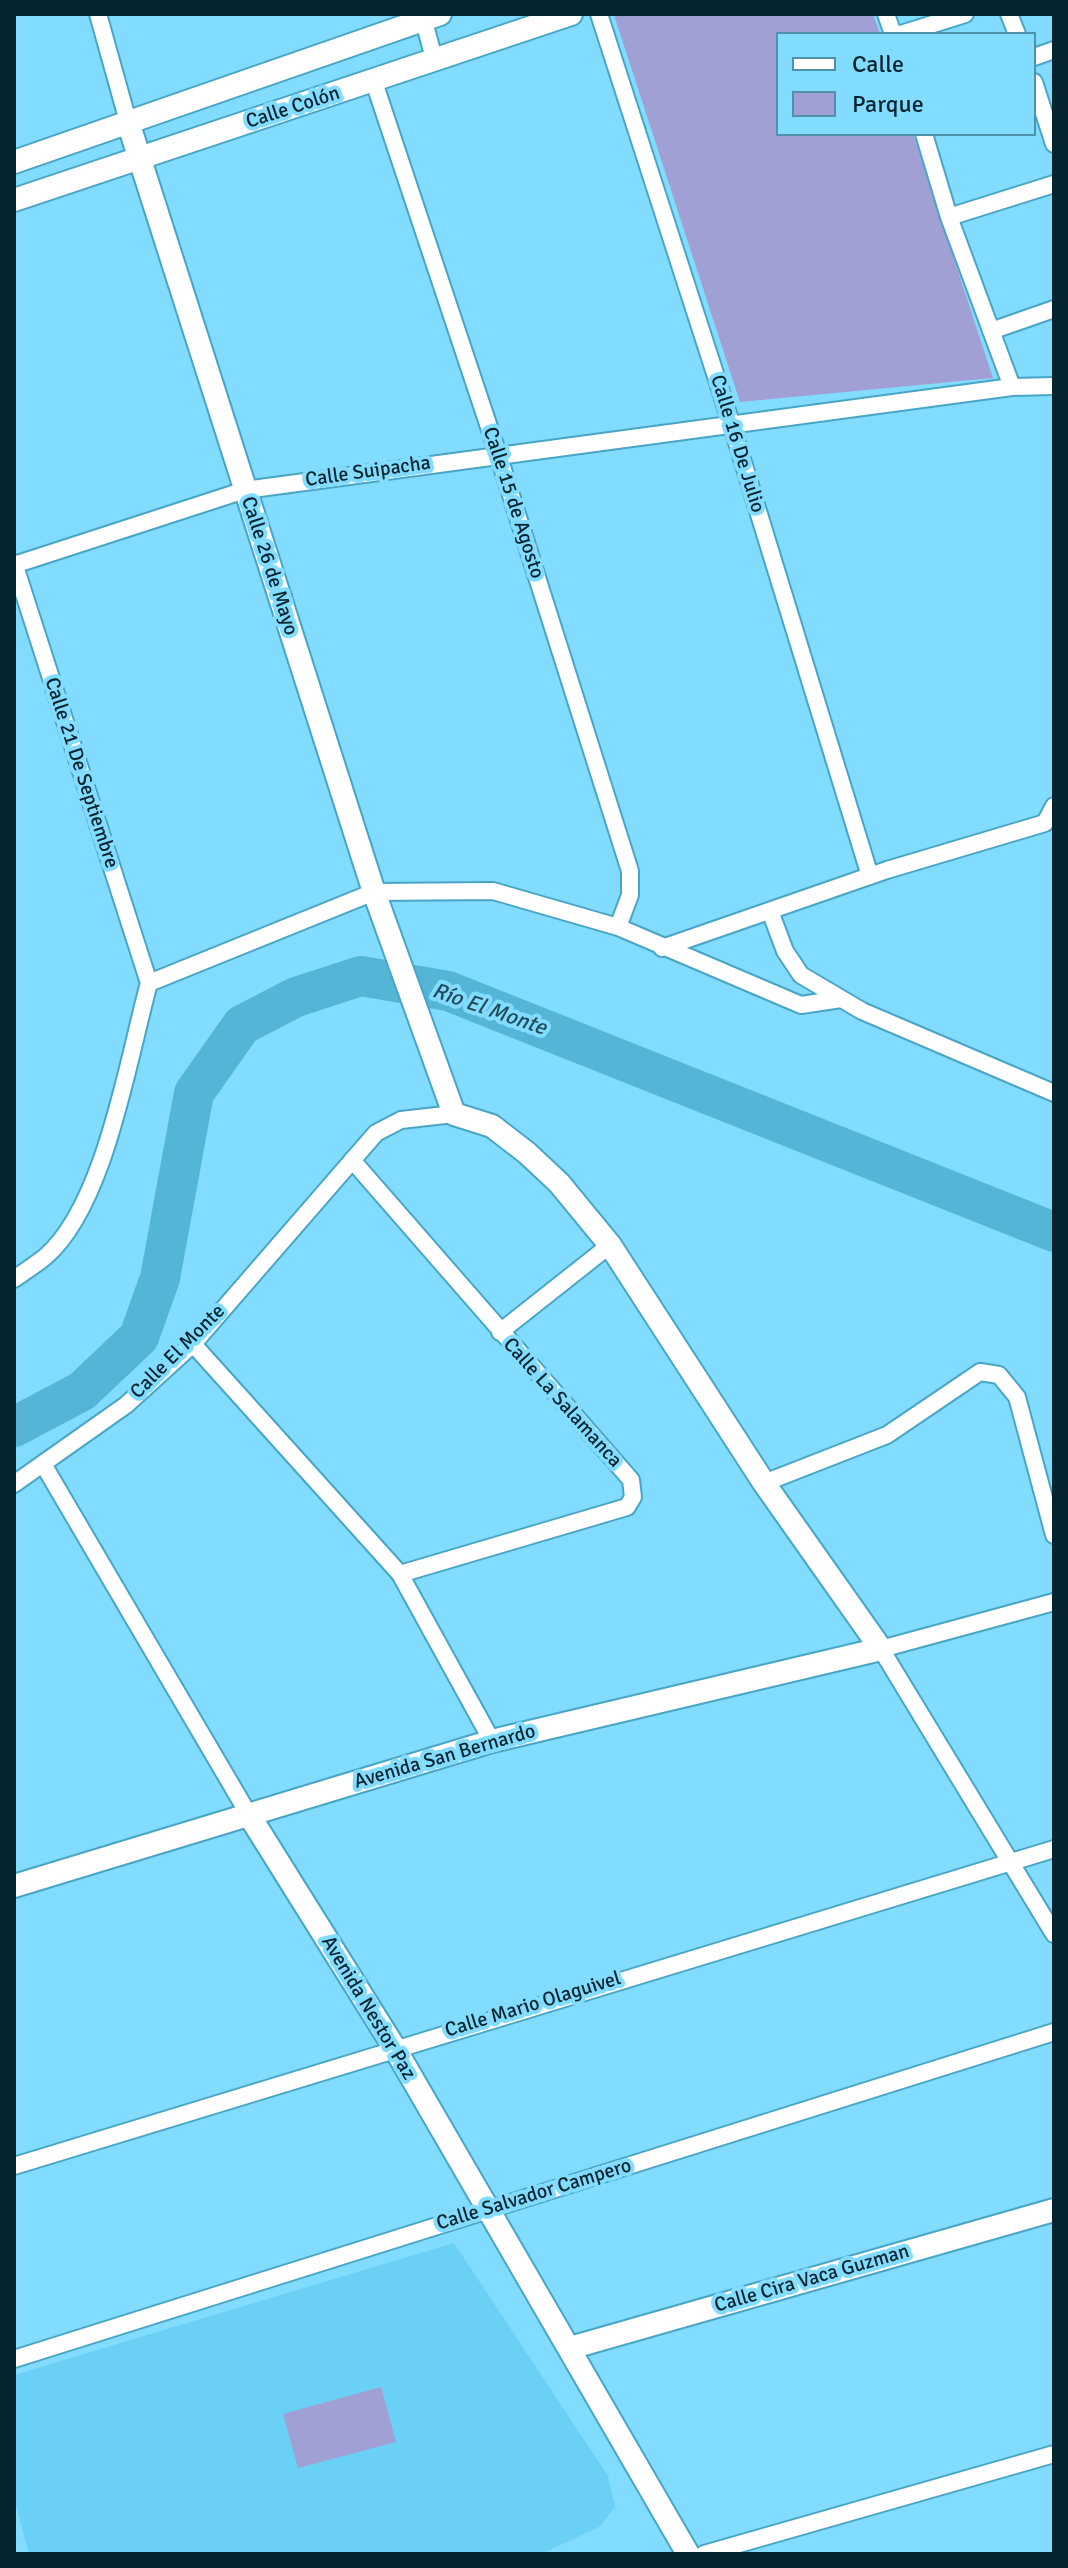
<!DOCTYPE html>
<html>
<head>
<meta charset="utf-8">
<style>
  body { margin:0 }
  #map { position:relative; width:1068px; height:2568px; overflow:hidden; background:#82dcff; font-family:Signika,sans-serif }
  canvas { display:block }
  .frame { position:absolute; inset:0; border:16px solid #06242e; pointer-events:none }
  .legend { position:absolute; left:776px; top:32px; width:260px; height:104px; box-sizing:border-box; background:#82dcff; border:2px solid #5092ab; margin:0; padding:10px 14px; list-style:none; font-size:24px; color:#06242e }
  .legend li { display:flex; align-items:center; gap:16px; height:40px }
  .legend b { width:40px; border:2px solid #5092ab }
</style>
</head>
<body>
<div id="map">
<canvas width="1068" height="2568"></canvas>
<div class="frame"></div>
<ul class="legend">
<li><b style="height:10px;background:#fff"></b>Calle</li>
<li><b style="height:22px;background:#a1a0d5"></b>Parque</li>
</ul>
</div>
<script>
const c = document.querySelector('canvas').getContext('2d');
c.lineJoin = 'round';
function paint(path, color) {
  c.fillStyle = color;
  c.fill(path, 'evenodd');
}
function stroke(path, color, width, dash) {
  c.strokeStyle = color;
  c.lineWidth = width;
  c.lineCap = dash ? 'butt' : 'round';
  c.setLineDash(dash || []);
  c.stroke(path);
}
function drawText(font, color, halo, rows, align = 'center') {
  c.font = font + ' Signika,sans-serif';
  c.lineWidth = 8;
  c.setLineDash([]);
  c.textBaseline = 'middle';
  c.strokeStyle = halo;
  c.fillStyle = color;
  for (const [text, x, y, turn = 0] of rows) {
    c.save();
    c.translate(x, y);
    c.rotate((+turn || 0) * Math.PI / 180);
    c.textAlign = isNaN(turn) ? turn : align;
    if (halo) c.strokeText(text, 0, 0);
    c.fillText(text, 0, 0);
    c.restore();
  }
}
const built = new Path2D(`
  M454,2243L608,2476L615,2507L599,2527L541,2554H29L14,2498V2375Z`);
const green = new Path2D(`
  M873,14L880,34H778V134H913L993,378L740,402L614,15Z
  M381,2387L396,2442L298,2468L283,2414Z`);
const river = new Path2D(`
  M14,1427L82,1391L139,1337L160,1278L194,1093L242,1025L296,997L361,976L448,991L1054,1232`);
const minor = new Path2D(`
  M98,14L129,125
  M422,14L435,62
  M599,14L731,423L870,876
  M886,14L893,34
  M1009,14L1017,34
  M901,34L965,14
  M1034,57L1054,50
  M374,82L498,454L630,871V895L618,927
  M1034,82L1054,144
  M924,134L949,217L1012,387
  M949,217L1054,184
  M991,331L1054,309
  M14,563L149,983
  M14,565L245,490L1012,387L1054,386
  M770,911L785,951L801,975L862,1011L1054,1093
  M662,948L887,870L1045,823L1054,806
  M352,1160L631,1480L633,1497L627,1507L400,1574
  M14,1279C24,1272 35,1265 45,1257C105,1206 128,1059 149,983L374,892L493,891L618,927L801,1005L841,999
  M500,1332L610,1245
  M193,1344L400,1574L492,1741
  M43,1464L249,1815
  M764,1483L887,1435L980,1372L999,1375L1017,1397L1054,1535
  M14,1484L126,1405L193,1344L376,1133L401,1120L454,1114
  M1054,1602L881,1649L1054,1934
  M14,2166L1054,1849
  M14,2359L1054,2032
  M704,2554L1054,2454`);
const tertiary = new Path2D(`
  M14,162L440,14
  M14,200L571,14
  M249,1815L394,2047L688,2554
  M14,1886L492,1741L881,1649L764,1483L610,1245L559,1183L527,1153L492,1126L454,1114L374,892L129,125
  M570,2348L1054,2210`);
const streetNames = [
  ["Calle Colón",293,108,-18],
  ["Calle 16 De Julio",737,444,73],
  ["Calle Suipacha",368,472,-8],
  ["Calle 15 de Agosto",513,503,72],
  ["Calle 26 de Mayo",269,566,72],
  ["Calle 21 De Septiembre",81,773,72],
  ["Calle El Monte",178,1352,-45],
  ["Calle La Salamanca",562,1403,48],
  ["Avenida San Bernardo",445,1757,-16],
  ["Calle Mario Olaguivel",533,2005,-17],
  ["Avenida Nestor Paz",368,2008,59],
  ["Calle Salvador Campero",534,2195,-17],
  ["Calle Cira Vaca Guzman",812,2279,-16]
];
const waterNames = [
  ["Río El Monte",489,1010,19]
];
paint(built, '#6ad0f5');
paint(green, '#a1a0d5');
stroke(river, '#55b5d7', 40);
stroke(minor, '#48a5c6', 20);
stroke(tertiary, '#48a5c6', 26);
stroke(minor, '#fff', 16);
stroke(tertiary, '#fff', 22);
drawText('20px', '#06242e', '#82dcff', streetNames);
drawText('italic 22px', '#234c5b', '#82dcff', waterNames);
</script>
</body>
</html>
